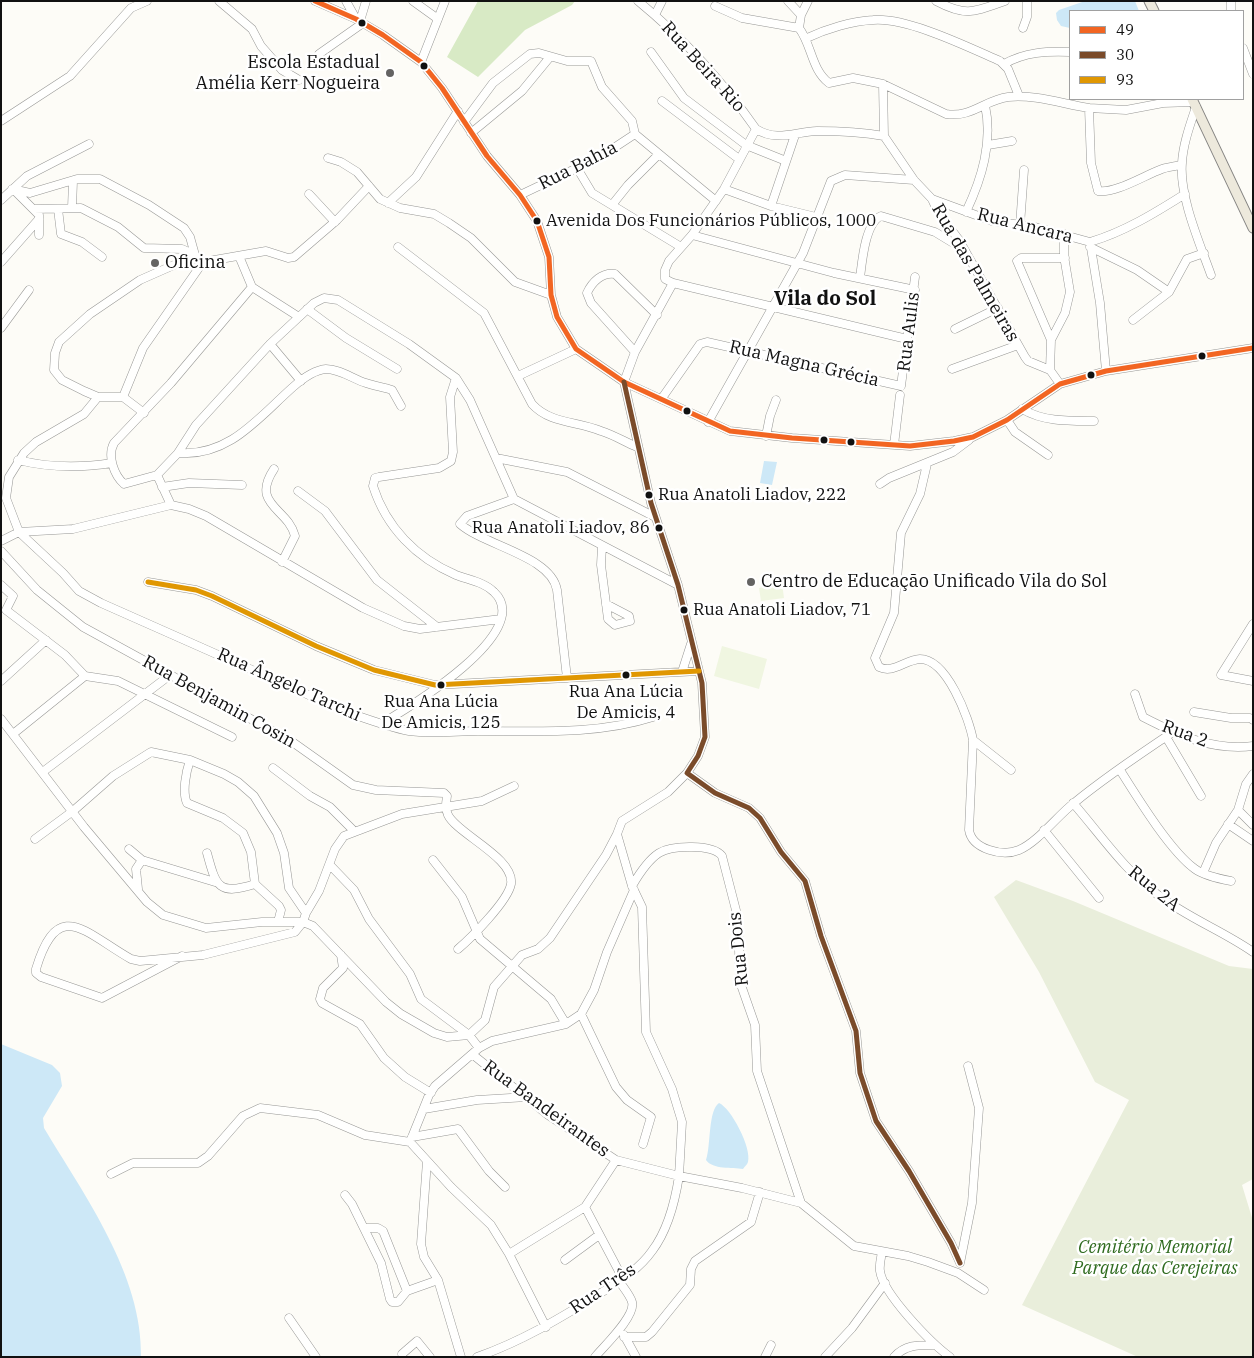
<!DOCTYPE html>
<html>
<head>
<meta charset="utf-8">
<style>
  body { margin:0 }
  #map { position:relative; width:1254px; height:1358px; overflow:hidden; background:#fdfcf7; font-family:"IBM Plex Serif",serif }
  canvas { display:block }
  .frame { position:absolute; inset:0; border:2px solid #111; pointer-events:none }
  .legend { position:absolute; left:1069px; top:10px; width:175px; height:90px; box-sizing:border-box; background:#fff; border:1px solid #a0a0a0; margin:0; padding:6px 9px; list-style:none; font-size:15px; color:#111 }
  .legend li { display:flex; align-items:center; gap:10px; height:25px }
  .legend b { width:25px; border:1px solid #a0a0a0 }
</style>
</head>
<body>
<div id="map">
<canvas width="1254" height="1358"></canvas>
<div class="frame"></div>
<ul class="legend">
<li><b style="height:6px;background:#f26522"></b>49</li>
<li><b style="height:6px;background:#7a4b2a"></b>30</li>
<li><b style="height:6px;background:#e09702"></b>93</li>
</ul>
</div>
<script>
const c = document.querySelector('canvas').getContext('2d');
c.lineJoin = 'round';
function paint(path, color) {
  c.fillStyle = color;
  c.fill(path, 'evenodd');
}
function stroke(path, color, width, dash) {
  c.strokeStyle = color;
  c.lineWidth = width;
  c.lineCap = dash ? 'butt' : 'round';
  c.setLineDash(dash || []);
  c.stroke(path);
}
function drawText(font, color, halo, rows, align = 'center') {
  c.font = font + ' "IBM Plex Serif",serif';
  c.lineWidth = 5;
  c.setLineDash([]);
  c.textBaseline = 'middle';
  c.strokeStyle = halo;
  c.fillStyle = color;
  for (const [text, x, y, turn = 0] of rows) {
    c.save();
    c.translate(x, y);
    c.rotate((+turn || 0) * Math.PI / 180);
    c.textAlign = isNaN(turn) ? turn : align;
    if (halo) c.strokeText(text, 0, 0);
    c.fillText(text, 0, 0);
    c.restore();
  }
}
const forest = new Path2D(`
  M478,1H575L572,5L525,30L478,77L447,57Z`);
const cemetery = new Path2D(`
  M1016,880L1073,901L1229,966L1253,969V1179L1242,1185L1253,1221V1357H1138L1022,1305L1129,1100L1095,1082L1039,972L994,897Z`);
const pitch = new Path2D(`
  M782,583L784,598L761,601L759,588Z
  M722,646L767,659L759,689L714,676Z`);
const water = new Path2D(`
  M1085,1H1135L1139,11H1070V28L1061,26L1057,20L1056,13L1059,10Z
  M764,461L777,462L772,485L760,483Z
  M1,1044L52,1065L60,1073L62,1086L43,1118L44,1128C84,1195 143,1275 141,1357H1Z
  M719,1103C731,1108 752,1148 748,1162C747,1165 745,1166 743,1169C732,1167 713,1170 706,1160C711,1146 708,1110 719,1103Z`);
const minor = new Path2D(`
  M219,1L252,29L261,46L282,70L299,80
  M315,1L356,19L383,35L421,62L442,88L487,156L520,195L537,221L549,257L551,295L557,317L576,349L624,382L730,431L792,438L910,446L954,441L973,437L1007,420L1060,384L1106,371L1253,348
  M346,1L356,19
  M413,1L438,19
  M638,1C682,37 723,82 756,129C777,142 794,132 817,131C839,131 861,132 884,136
  M788,1L801,15
  M936,1C966,17 974,12 1005,1
  M1231,1V11
  M715,6L742,18L799,28
  M655,15L662,1
  M360,21L366,1
  M799,28C812,45 811,69 829,83L853,78L883,84L946,114C971,118 985,100 1008,97C1034,94 1063,104 1089,108L1091,163L1098,191C1115,194 1145,175 1162,169C1168,167 1175,166 1181,165
  M799,28L801,15L808,1
  M1023,28L1027,17V1
  M807,38C826,29 852,21 873,20C907,17 968,47 1000,61L1008,69L1019,96
  M1243,48L1253,74
  M651,52L684,98L746,145L786,161
  M319,54L363,23
  M421,62L445,1
  M1004,64C1025,52 1047,51 1070,52
  M883,84L884,136L914,180L932,199L938,212L959,240L1025,357L1028,361L1050,370
  M662,101L739,159
  M1196,107C1190,125 1183,144 1182,163C1179,196 1200,244 1211,275
  M1089,108L1126,110L1163,103L1193,102
  M1,121L70,76L131,8L147,1
  M464,122L493,83L530,54L539,53L567,61H591L602,87L632,121L635,134L716,201
  M756,129L724,189L692,235L669,261L665,270V279L673,283L907,339
  M471,133L522,91L550,57
  M988,145L1012,141
  M328,158L341,162L357,172L380,199L400,208L434,214L449,223L471,238L515,282L551,295
  M577,168L592,193L681,247
  M12,189L30,193L77,179H100L149,205L184,228L190,237L195,255
  M724,189L771,206L816,217
  M14,190L39,215V235
  M309,194L335,222
  M520,195L600,157L635,134
  M932,199L992,221L1035,227L1090,242
  M1,200L27,176L89,144
  M388,203L416,177L458,111
  M612,205L628,185L658,155
  M771,206L795,135
  M72,208L73,181
  M34,209L81,208L118,227L144,248L182,249L195,255
  M58,209L61,234L82,242L102,257
  M966,212C982,178 993,142 985,105
  M1020,225L1024,170
  M692,235L834,273L915,290
  M1090,242L1100,303L1106,371
  M1090,242C1124,232 1155,213 1185,194
  M398,247L484,313L532,404C550,424 578,421 601,431C614,435 625,442 637,447
  M1090,247L1137,270L1169,292
  M239,256L252,287L299,317
  M1,262L39,219
  M860,278C862,262 865,223 881,216L935,232L963,249
  M252,287L171,383L114,443C107,456 114,475 124,484L157,475L178,453L196,425L270,344L314,303L324,298L338,300L409,344L456,378L470,400L514,499L678,585
  M307,309L346,338L397,369
  M1133,320L1169,292L1187,259L1204,253
  M1,328L29,290
  M955,329L998,308
  M1051,340L1017,261L1021,258H1065
  M270,344L301,381
  M635,352L591,303L587,293C592,282 602,272 615,274L657,315
  M952,369L1018,345
  M518,376L576,349
  M624,382L651,503L678,585L702,683L705,737L698,756L687,773L715,793L749,808L760,818L781,852L805,881L821,936L856,1031L860,1073L876,1121L909,1171L951,1243L960,1263
  M624,382L635,352L673,283
  M1060,384L1050,370L1051,340L1065,313L1070,292L1064,256V234
  M98,397L84,414L36,442L24,453L9,477L6,498L19,532L63,573L79,591L101,603L347,712C367,719 388,727 409,731C431,734 456,731 478,731C536,731 597,735 653,717
  M123,397L143,348L203,262L266,251L288,258L294,257L337,220L369,186
  M662,398L700,344L707,342L901,386L915,277
  M1022,409C1044,422 1069,421 1094,421
  M144,413L123,397H98L84,391L62,380L54,370L55,353L59,342L90,314L140,280L174,265L200,258L203,262
  M1007,420L1015,432L1048,455
  M708,422L803,253L831,181L845,175L914,180
  M766,436L770,416L776,400
  M894,445L900,395
  M178,453C229,457 258,418 293,387C302,379 314,370 326,369C340,369 353,379 366,383C374,386 383,387 392,390L401,406
  M496,458L567,472L655,517
  M18,460C50,468 80,468 112,463
  M927,464L920,494L901,533L894,613L875,658L879,667C893,674 905,660 920,659C947,659 969,718 973,740L969,830C972,849 1002,857 1019,850C1038,842 1057,816 1074,803C1104,778 1140,754 1173,732
  M274,469C250,505 288,508 295,536L282,562
  M157,475L171,505L189,509L206,516L363,608L404,626L420,629L501,619
  M880,484L889,478L953,452L969,440
  M162,487L189,483L242,485
  M298,491L325,511L377,580L437,627
  M514,499L467,516L460,524C485,546 551,556 557,590L567,678
  M1,541L19,532L73,529L171,505
  M602,546L601,565L608,619L615,625L630,621L629,616L606,604
  M1,551L37,590L83,627L291,741L353,785L376,790L444,793L447,796C446,803 445,808 448,815C457,834 515,858 511,884C508,901 471,938 458,949
  M148,582L196,590L212,596L316,646L374,670L435,685L699,671
  M1,585L13,596L6,610L65,655L85,676L118,681L232,737
  M1253,624L1221,675L1253,681
  M682,672L691,644
  M1,681L46,640
  M1135,694L1143,717C1178,735 1212,751 1253,746
  M1194,712L1231,718H1250L1253,720
  M1,719L84,827L147,902L163,915L206,928L262,922H303L313,926L386,1002L401,1014L434,1033L447,1037L469,1035L485,1020L494,987L522,955L538,949L550,938L606,855L617,834
  M381,724C408,708 536,632 494,592C484,582 469,580 456,575C416,558 386,527 373,486L375,478L379,477L439,468L451,461L453,452L450,397L456,378
  M13,734L85,676
  M1166,737L1201,796
  M973,740L1011,770
  M190,760C186,772 182,792 187,803L223,818L243,833L251,852L255,884L279,906L281,910L278,922
  M273,768L310,796L330,807L354,831
  M1120,770C1137,797 1170,851 1195,869C1205,876 1220,879 1231,881
  M44,771L170,675
  M687,773L668,792L622,821L617,834L632,886L642,907L646,1032L672,1089L682,1122L679,1176L742,1188L801,1203L854,1246L908,1256L928,1262L958,1273L984,1290
  M1073,803C1101,835 1124,870 1158,895C1188,918 1223,931 1253,952
  M1238,810L1253,825
  M1228,824L1253,841
  M1044,830L1099,898
  M35,839L73,811L113,776L151,752L190,760L224,774L238,782L254,796L277,833L284,853L289,888L306,913L303,922L295,932L203,955L140,961L131,959C85,933 58,896 36,969V973L41,977L102,998L182,956
  M129,849L142,860L215,882
  M207,853C216,886 218,896 255,884
  M433,860L462,897L480,939L551,999L566,1024
  M330,865L354,890L369,919L410,974L421,999L469,1035L479,1048
  M1203,873L1216,843L1238,810L1246,784L1253,774
  M632,886C639,874 648,860 659,853C672,845 713,844 722,856L738,918L740,982L755,1025L757,1071L801,1203
  M138,889L136,869L142,860
  M306,913L319,891L335,849L344,836L402,814L482,801L514,786
  M341,955L343,968L323,988L320,999L322,1003L360,1024L384,1058L405,1077L431,1093
  M581,1014L616,1087L627,1100L651,1117L643,1144
  M472,1054L548,1115L616,1160L679,1176C675,1202 668,1230 652,1251C638,1271 616,1283 596,1296C557,1320 520,1342 477,1357
  M424,1109L477,1100L527,1097
  M412,1137L458,1129L489,1171L505,1187
  M410,1142L429,1095L435,1086L479,1048L492,1041L566,1024L581,1014L594,990L607,952L634,890
  M427,1161L421,1244L424,1257L438,1280L461,1357
  M111,1174L133,1163H198L208,1156L243,1116L260,1108L318,1115L365,1135L410,1142L451,1187L491,1225L509,1254L546,1327
  M345,1195L352,1204L381,1263L390,1299L392,1302H398L407,1291L438,1280
  M585,1207L623,1279
  M365,1228H378L383,1231L407,1291
  M882,1252C881,1258 879,1265 880,1271C883,1294 931,1343 950,1357
  M509,1254L585,1207L616,1160
  M565,1260L599,1235
  M960,1263L972,1203L979,1108L968,1066
  M289,1318L316,1357
  M624,1335L636,1357
  M624,1337H646L652,1332L690,1285L691,1269L695,1261L751,1222L760,1192
  M402,1354L417,1341L430,1357
  M595,1357C604,1346 636,1316 632,1302C630,1295 623,1287 619,1281
  M765,1357L771,1345
  M825,1357L852,1328L885,1283
  M894,1357C905,1345 917,1345 933,1345`);
const major = new Path2D(`
  M1149,1L1154,11
  M1192,99L1253,228`);
const bus1 = new Path2D(`
  M315,1L356,19L383,35L421,62L442,88L487,156L520,195L537,221L549,257L551,295L557,317L576,349L624,382L730,431L792,438L910,446L954,441L973,437L1007,420L1060,384L1106,371L1253,348`);
const bus2 = new Path2D(`
  M624,382L651,503L678,585L702,683L705,737L698,756L687,773L715,793L749,808L760,818L781,852L805,881L821,936L856,1031L860,1073L876,1121L909,1171L951,1243L960,1263`);
const bus3 = new Path2D(`
  M148,582L196,590L212,596L316,646L374,670L435,685L699,671`);
const markers = [
  [362,23,4.5,"#111"],
  [424,66,4.5,"#111"],
  [390,73,5,"#646362"],
  [537,221,4.5,"#111"],
  [155,263,5,"#646362"],
  [1202,356,4.5,"#111"],
  [1091,375,4.5,"#111"],
  [687,411,4.5,"#111"],
  [824,440,4.5,"#111"],
  [851,442,4.5,"#111"],
  [649,495,4.5,"#111"],
  [659,528,4.5,"#111"],
  [751,582,5,"#646362"],
  [684,610,4.5,"#111"],
  [626,675,4.5,"#111"],
  [441,685,4.5,"#111"]
];
const busNames = [
  ["Avenida Dos Funcionários Públicos, 1000",546,221],
  ["Rua Anatoli Liadov, 222",658,495],
  ["Rua Anatoli Liadov, 86",650,528,"right"],
  ["Rua Anatoli Liadov, 71",693,610],
  ["Rua Ana Lúcia",626,692,"center"],
  ["De Amicis, 4",626,713,"center"],
  ["Rua Ana Lúcia",441,702,"center"],
  ["De Amicis, 125",441,723,"center"]
];
const poiNames = [
  ["Escola Estadual",380,63,"right"],
  ["Amélia Kerr Nogueira",380,84,"right"],
  ["Oficina",165,263],
  ["Centro de Educação Unificado Vila do Sol",761,582]
];
const streetNames = [
  ["Rua Beira Rio",703,67,48],
  ["Rua Bahía",578,166,-27],
  ["Rua Ancara",1025,226,14],
  ["Rua das Palmeiras",975,273,60],
  ["Rua Aulis",909,332,-83],
  ["Rua Magna Grécia",804,364,13],
  ["Rua Ângelo Tarchi",289,685,24],
  ["Rua Benjamin Cosin",219,702,29],
  ["Rua 2",1185,734,20],
  ["Rua 2A",1154,889,39],
  ["Rua Dois",739,949,-96],
  ["Rua Bandeirantes",546,1109,36],
  ["Rua Três",603,1289,-34]
];
const parkNames = [
  ["Cemitério Memorial",1155,1248],
  ["Parque das Cerejeiras",1155,1269]
];
const quarterNames = [
  ["Vila do Sol",825,299]
];
paint(forest, '#d8eac5');
paint(cemetery, '#e9eedb');
paint(pitch, '#f0f6e1');
paint(water, '#cde8f7');
stroke(minor, '#979795', 9);
stroke(major, '#858482', 11);
stroke(minor, '#fffffe', 8);
stroke(major, '#ede9dc', 9);
stroke(bus1, '#f26522', 5);
stroke(bus2, '#7a4b2a', 5);
stroke(bus3, '#e09702', 5);
for (const [x, y, r, color] of markers) {
  const dot = new Path2D();
  dot.arc(x, y, r, 0, 2 * Math.PI);
  c.fillStyle = color;
  c.fill(dot);
  stroke(dot, '#fff', 2);
}
drawText('17px', '#111', '#fff', busNames, 'left');
drawText('18px', '#111', '#fff', poiNames, 'left');
drawText('18px', '#111', '#fff', streetNames);
drawText('italic 18px', '#2f6b1f', '#fff', parkNames);
drawText('bold 20px', '#111', '#fff', quarterNames);
</script>
</body>
</html>
